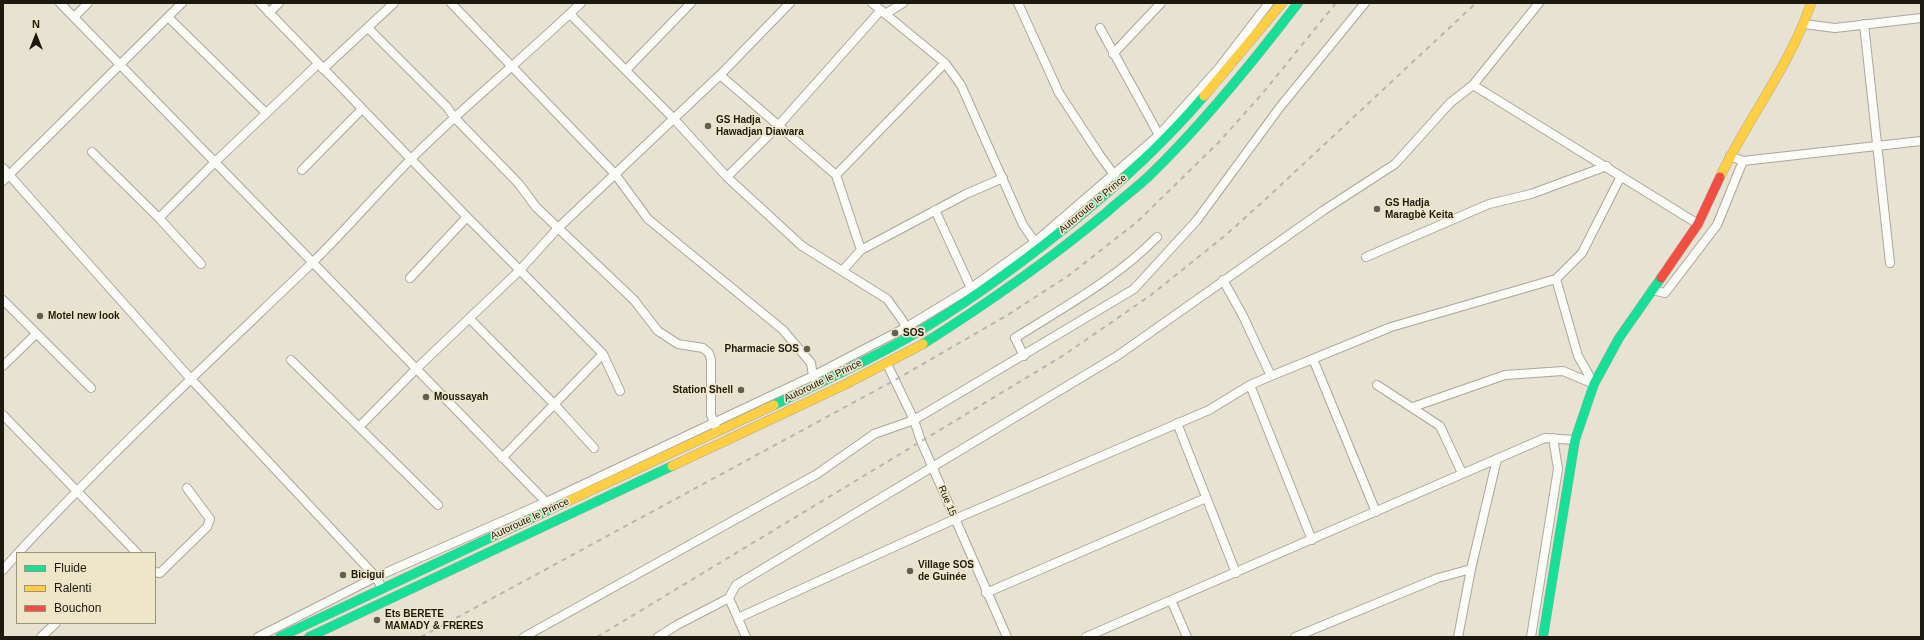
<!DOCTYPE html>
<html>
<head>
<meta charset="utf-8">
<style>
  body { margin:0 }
  #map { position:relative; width:1924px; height:640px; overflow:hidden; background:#e7e2d2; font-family:Helvetica,sans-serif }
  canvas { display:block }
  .frame { position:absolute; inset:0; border:4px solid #1c190f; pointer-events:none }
  .legend { position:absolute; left:16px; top:552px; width:140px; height:72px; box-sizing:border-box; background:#efe6ca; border:1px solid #9b947f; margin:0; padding:5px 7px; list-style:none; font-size:12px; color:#1c190f }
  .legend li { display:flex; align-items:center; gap:8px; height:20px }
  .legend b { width:20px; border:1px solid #9b947f }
  .north { position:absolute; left:16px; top:16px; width:40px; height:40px; -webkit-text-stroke:3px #efe6ca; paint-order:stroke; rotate:0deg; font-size:11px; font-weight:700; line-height:16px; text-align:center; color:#1c190f }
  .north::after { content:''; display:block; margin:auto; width:14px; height:18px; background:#1c190f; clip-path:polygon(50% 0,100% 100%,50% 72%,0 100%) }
</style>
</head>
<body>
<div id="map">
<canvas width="1924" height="640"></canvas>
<div class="frame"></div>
<ul class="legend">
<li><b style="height:5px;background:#16e098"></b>Fluide</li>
<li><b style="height:5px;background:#ffcf43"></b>Ralenti</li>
<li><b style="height:5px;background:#f24e42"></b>Bouchon</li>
</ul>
<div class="north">N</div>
</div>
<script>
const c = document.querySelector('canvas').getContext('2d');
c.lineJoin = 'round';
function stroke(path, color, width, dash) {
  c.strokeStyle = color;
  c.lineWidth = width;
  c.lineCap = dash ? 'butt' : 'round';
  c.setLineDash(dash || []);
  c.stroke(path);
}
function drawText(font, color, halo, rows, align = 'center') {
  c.font = font + ' Helvetica,sans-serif';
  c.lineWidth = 3.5;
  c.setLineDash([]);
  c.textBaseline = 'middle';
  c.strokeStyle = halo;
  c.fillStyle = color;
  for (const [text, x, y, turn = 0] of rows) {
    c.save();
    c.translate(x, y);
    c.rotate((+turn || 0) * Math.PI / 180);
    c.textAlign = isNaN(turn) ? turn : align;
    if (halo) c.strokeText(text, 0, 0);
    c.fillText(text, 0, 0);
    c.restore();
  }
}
const street = new Path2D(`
  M60,3L548,504
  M260,3L467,217L603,354L620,391
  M451,3L615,174L648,219L783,330L811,363L813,376L815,380
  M872,3L945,63L961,85L1023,225L1037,245
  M1018,3L1059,93L1099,154L1117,179
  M269,13L279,3
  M570,14L674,119L727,177L802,246L887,299L903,321L907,332
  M885,14L903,3
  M74,17L88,3
  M168,17L266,113
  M1804,24L1835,28L1921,18
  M1864,24L1890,263
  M368,28L447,107L454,117L519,184L536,207L634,300L658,331L678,344L703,348L709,353L711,360V415L716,427
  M1100,28L1159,135
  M1113,54L1161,3
  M323,69L394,3
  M626,70L691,3
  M720,75L836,175L861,250
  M1473,85L1698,224
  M92,152L159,218L201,264
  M1730,156L1743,161L1921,141
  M3,168L190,378L376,577L382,588
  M302,170L362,109
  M836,175L945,63
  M727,177L778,126L881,10
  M3,181L182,3
  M935,210L971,288
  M159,218L215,162L318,64
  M1366,257L1489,204L1531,194L1607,166
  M843,270L861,250L966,194L1003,178
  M410,278L467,217
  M1223,280L1243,316L1271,376
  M1652,290L1665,293L1717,225L1743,161
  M3,300L91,388
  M470,319L555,405L594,448
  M1024,356L1015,338C1064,307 1116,279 1157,237
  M1313,359L1376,512
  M291,360L438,505
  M887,364L914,420L921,441L1007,637
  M3,366L36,334
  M1594,384L1578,356L1556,279L1582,253L1621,176
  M1250,385L1312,540
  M1377,385L1440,426L1462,473
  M1413,407L1505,375L1563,371L1594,384
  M3,415L137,553
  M1177,423L1236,573
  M360,426L416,369L520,270L558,228L720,75L790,3
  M502,458L603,354
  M18,553C112,452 212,359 311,264C346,230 378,192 412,158C466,104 526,56 581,3
  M3,570L17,554
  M155,572L160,573L207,527L210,519L187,488
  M986,593L1206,498
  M729,598L746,637
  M1171,600L1187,637
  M738,618L955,519L1209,410L1250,385L1271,376L1391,327L1556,279
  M41,637L56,623
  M258,637L376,577L546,502L813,376L905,328L971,288L1035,242L1159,135L1219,68L1269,3
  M524,637L817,474L874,434L914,420L1134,289L1197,220L1280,107L1365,3
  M658,637L677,625L729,598L736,585L1117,356L1324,210L1395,164L1450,103L1473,85L1539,3
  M1086,637L1545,438L1575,440
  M1295,637L1438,578L1471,569
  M1458,637L1471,569L1497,459
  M1531,637L1558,469L1553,438`);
const fast = new Path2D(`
  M923,344C988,303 1048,261 1107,212C1120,200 1135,189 1148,177C1202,125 1253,62 1298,3
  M774,405C819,383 866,362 909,337C966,304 1019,265 1070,224C1118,185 1164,143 1204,96
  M280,637L564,503
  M309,637L672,466
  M1543,637L1575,440L1594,384L1619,338L1661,278`);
const slow = new Path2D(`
  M1204,96L1282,3
  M1720,177C1748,118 1790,66 1811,3
  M672,466L844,385L923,344
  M564,503L774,405`);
const jam = new Path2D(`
  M1661,278L1698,224L1720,177`);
const rail = new Path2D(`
  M421,637L895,380L1006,316L1068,276L1137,222L1219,142L1262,94L1336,3
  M597,637L1064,355L1151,295L1227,234L1268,197L1476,3`);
const markers = [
  [708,126,4,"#635f53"],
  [1377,209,4,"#635f53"],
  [40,316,4,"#635f53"],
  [895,333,4,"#635f53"],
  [807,349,4,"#635f53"],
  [741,390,4,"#635f53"],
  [426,397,4,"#635f53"],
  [910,571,4,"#635f53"],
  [343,575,4,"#635f53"],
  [377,620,4,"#635f53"]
];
const poiNames = [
  ["GS Hadja",716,120],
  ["Hawadjan Diawara",716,132],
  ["GS Hadja",1385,203],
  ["Maragbè Keita",1385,215],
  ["Motel new look",48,316],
  ["SOS",903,333],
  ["Pharmacie SOS",799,349,"right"],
  ["Station Shell",733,390,"right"],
  ["Moussayah",434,397],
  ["Village SOS",918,565],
  ["de Guinée",918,577],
  ["Bicigui",351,575],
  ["Ets BERETE",385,614],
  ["MAMADY & FRERES",385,626]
];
const streetNames = [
  ["Autoroute le Prince",1093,204,-40],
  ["Autoroute le Prince",823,381,-26],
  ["Rue 15",947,501,67],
  ["Autoroute le Prince",530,519,-25]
];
stroke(street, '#aaa79b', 10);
stroke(fast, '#aaa79b', 10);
stroke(slow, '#aaa79b', 10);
stroke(jam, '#aaa79b', 10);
stroke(street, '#fbfbf8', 8);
stroke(fast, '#16e098', 9);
stroke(slow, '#ffcf43', 9);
stroke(jam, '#f24e42', 9);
stroke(rail, '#b7b5b1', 2, [5, 5]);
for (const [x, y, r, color] of markers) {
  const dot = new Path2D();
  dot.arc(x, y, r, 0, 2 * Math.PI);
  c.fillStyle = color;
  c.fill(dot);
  stroke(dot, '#efe6ca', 1.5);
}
drawText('bold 10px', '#1c190f', '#efe6ca', poiNames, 'left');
drawText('10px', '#1c190f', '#efe6ca', streetNames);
</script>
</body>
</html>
